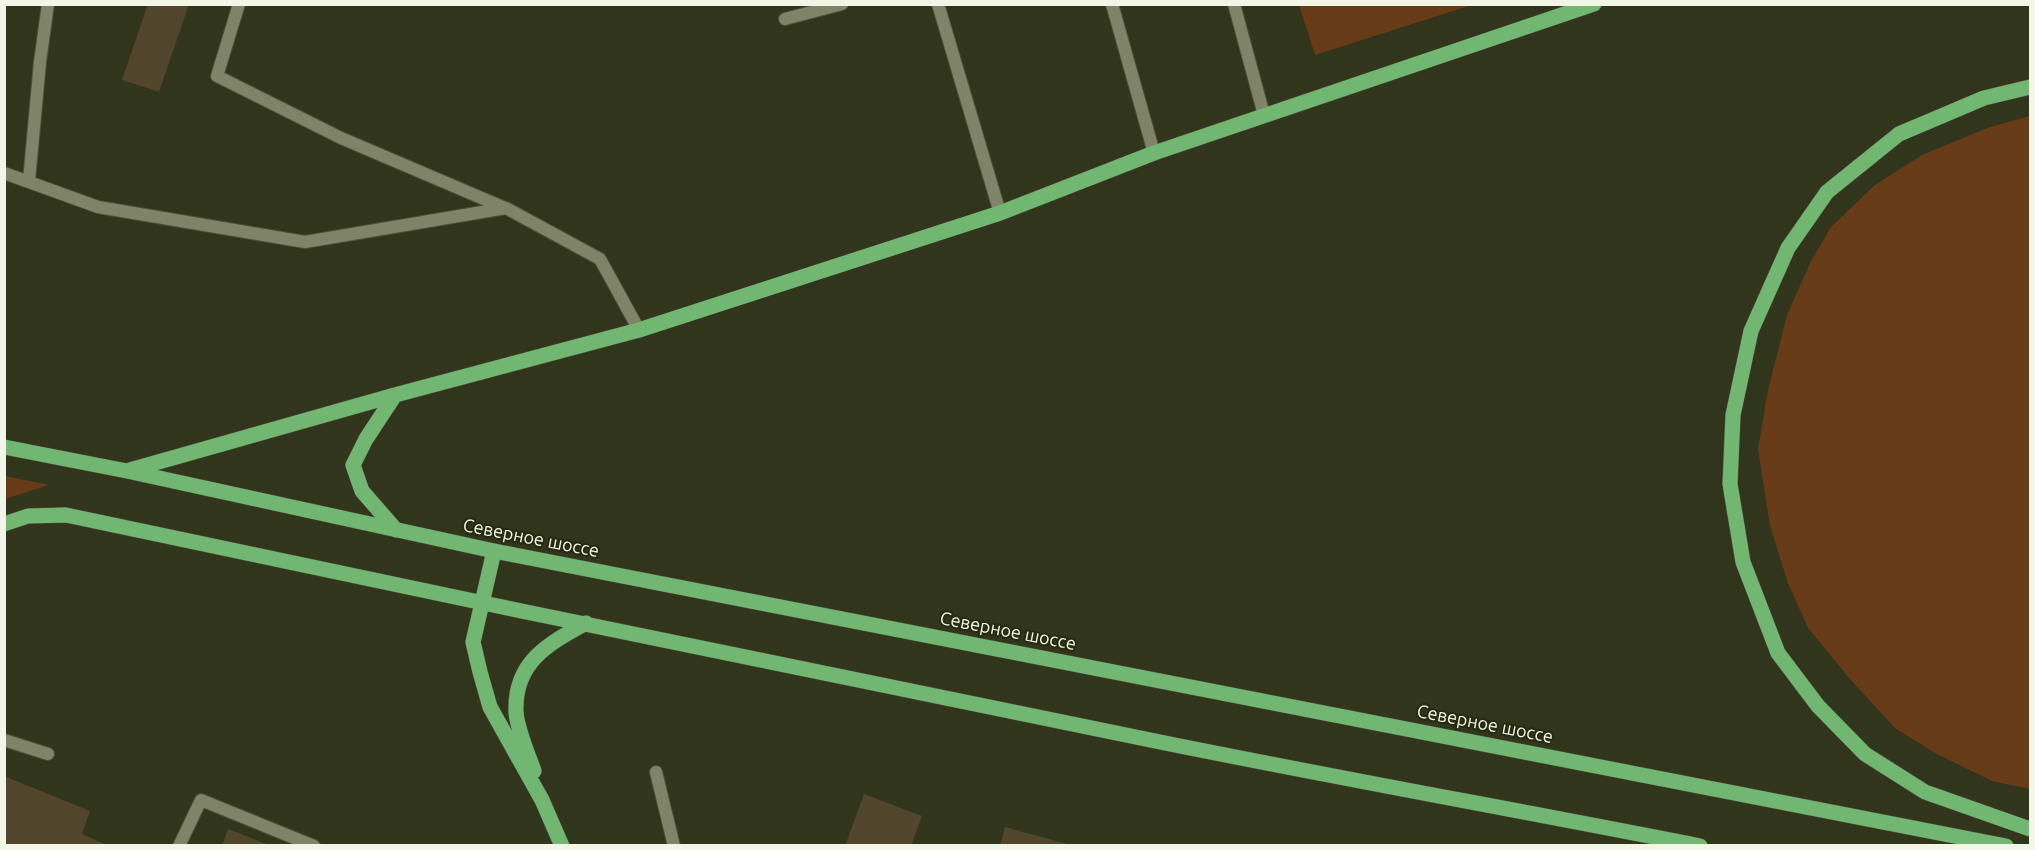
<!DOCTYPE html>
<html>
<head>
<meta charset="utf-8">
<style>
  body { margin:0 }
  #map { position:relative; width:2035px; height:850px; overflow:hidden; background:#31351c; font-family:Ubuntu,sans-serif }
  canvas { display:block }
  .frame { position:absolute; inset:0; border:6px solid #f2f6e6; pointer-events:none }
</style>
</head>
<body>
<div id="map">
<canvas width="2035" height="850"></canvas>
<div class="frame"></div>
</div>
<script>
const c = document.querySelector('canvas').getContext('2d');
c.lineJoin = 'round';
function paint(path, color) {
  c.fillStyle = color;
  c.fill(path, 'evenodd');
}
function stroke(path, color, width, dash) {
  c.strokeStyle = color;
  c.lineWidth = width;
  c.lineCap = dash ? 'butt' : 'round';
  c.setLineDash(dash || []);
  c.stroke(path);
}
function drawText(font, color, halo, rows, align = 'center') {
  c.font = font + ' Ubuntu,sans-serif';
  c.lineWidth = 4.5;
  c.setLineDash([]);
  c.textBaseline = 'middle';
  c.strokeStyle = halo;
  c.fillStyle = color;
  for (const [text, x, y, turn = 0] of rows) {
    c.save();
    c.translate(x, y);
    c.rotate((+turn || 0) * Math.PI / 180);
    c.textAlign = isNaN(turn) ? turn : align;
    if (halo) c.strokeText(text, 0, 0);
    c.fillText(text, 0, 0);
    c.restore();
  }
}
const green = new Path2D(`
  M1299,5V4L1472,5L1315,55Z
  M2030,116V789L1992,781L1935,753L1895,728L1850,679L1808,628L1788,583L1770,526L1758,449L1768,390L1787,315L1811,261L1831,227L1875,185L1922,155L1990,127Z
  M5,476L49,485L5,499Z`);
const building = new Path2D(`
  M148,4H189L159,92L122,80Z
  M4,776L90,811L82,834L109,846H4Z
  M864,794L922,816L911,846H845Z
  M1005,827L1071,845V846H1000Z
  M228,829L269,845V846H222Z`);
const lane = new Path2D(`
  M239,4L217,76L341,138L505,208
  M938,4L1000,213
  M1112,4L1154,153
  M1234,4L1264,115
  M785,19L842,4
  M4,173L98,207L305,242L506,208L600,259L639,330
  M29,181L40,62L48,4
  M4,740L48,754
  M656,772L674,846
  M179,846L201,800L314,846`);
const primary = new Path2D(`
  M2030,87L1984,98L1899,134L1827,192L1788,248L1751,331L1733,415L1730,484L1743,562L1778,653L1818,706L1865,754L1925,792L2030,829
  M395,395L366,439L353,465L362,491L396,530
  M4,447L127,471L494,551L2006,846
  M130,470L395,395L639,330L1000,213L1154,153L1594,4
  M4,524L28,516L66,515C432,593 798,669 1165,743C1343,779 1522,811 1700,846
  M494,551L473,642L480,672L490,707L542,800L562,846
  M534,771C528,754 517,729 516,712C514,662 548,644 586,623`);
const streetNames = [
  ["Северное шоссе",531,538,11],
  ["Северное шоссе",1008,631,11],
  ["Северное шоссе",1485,724,11]
];
paint(green, '#673b17');
paint(building, '#51462c');
stroke(lane, '#4d513a', 14);
stroke(primary, '#4d513a', 16);
stroke(lane, '#7f8468', 12);
stroke(primary, '#71b772', 15);
drawText('18px', '#f2f6e6', '#272b12', streetNames);
</script>
</body>
</html>
